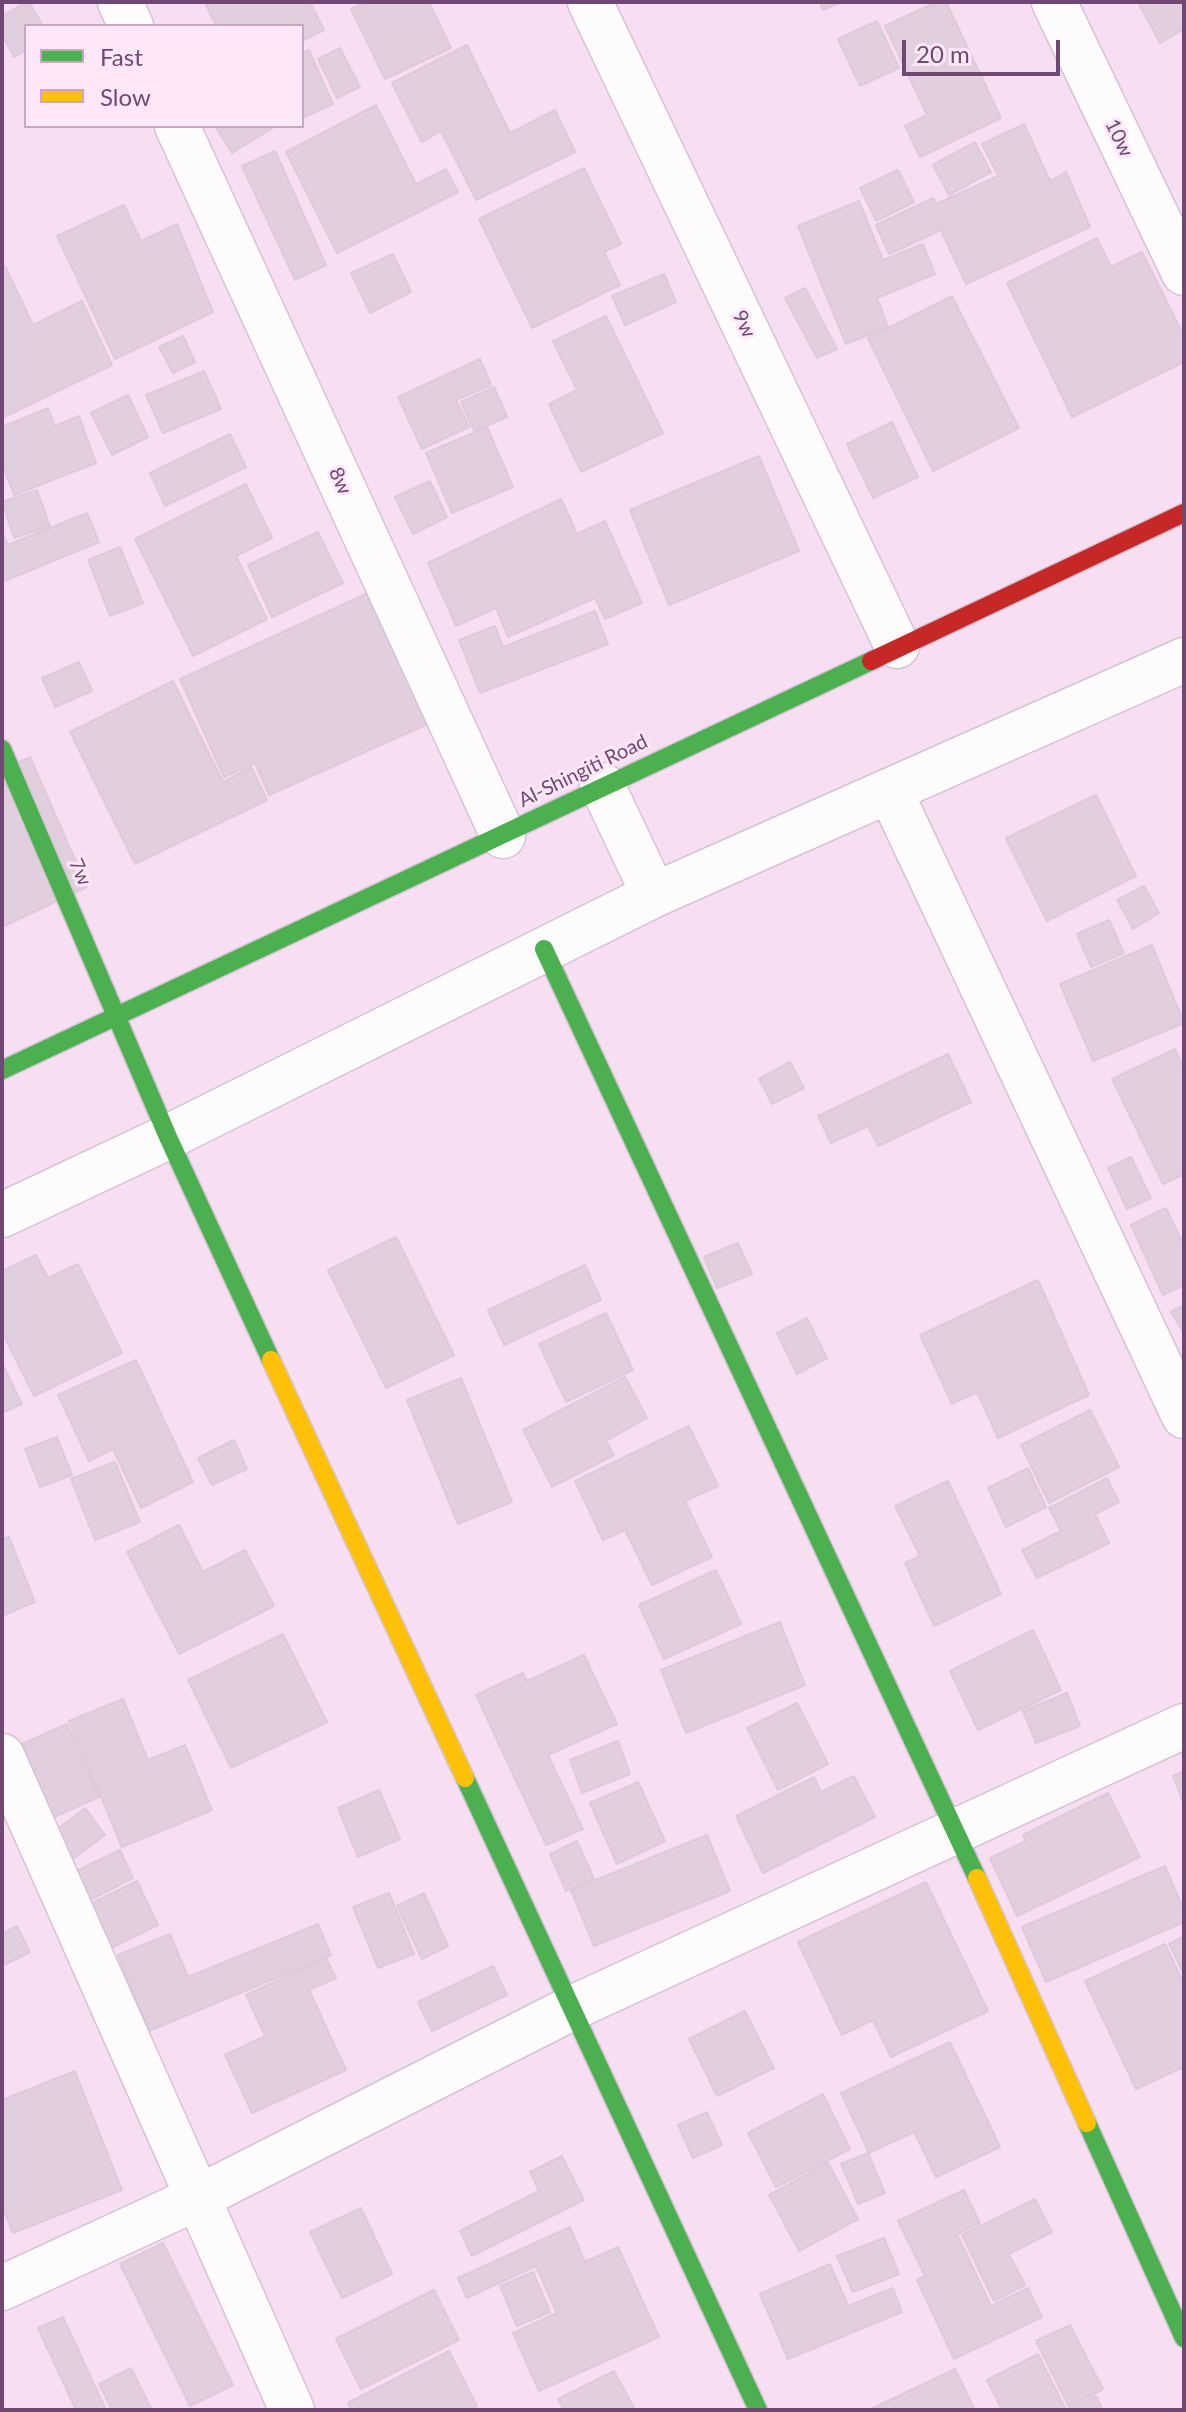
<!DOCTYPE html>
<html>
<head>
<meta charset="utf-8">
<style>
  body { margin:0 }
  #map { position:relative; width:1186px; height:2412px; overflow:hidden; background:#f5e7f2; font-family:Lato,sans-serif }
  canvas { display:block }
  .frame { position:absolute; inset:0; border:4px solid #704972; pointer-events:none }
  .legend { position:absolute; left:24px; top:24px; width:280px; height:104px; box-sizing:border-box; background:#ffe7fa; border:2px solid #c6a8c4; margin:0; padding:10px 14px; list-style:none; font-size:24px; color:#704972 }
  .legend li { display:flex; align-items:center; gap:16px; height:40px }
  .legend b { width:40px; border:2px solid #c6a8c4 }
  .scale { position:absolute; left:902px; top:40px; width:158px; height:36px; box-sizing:border-box; border:4px solid #704972; border-top:0; padding-left:10px; font-size:24px; line-height:28px; white-space:nowrap; color:#704972; -webkit-text-stroke:6px #ffe7fa; paint-order:stroke }
</style>
</head>
<body>
<div id="map">
<canvas width="1186" height="2412"></canvas>
<div class="frame"></div>
<ul class="legend">
<li><b style="height:10px;background:#4caf50"></b>Fast</li>
<li><b style="height:10px;background:#ffc107"></b>Slow</li>
</ul>
<div class="scale">20 m</div>
</div>
<script>
const c = document.querySelector('canvas').getContext('2d');
c.lineJoin = 'round';
function paint(path, color) {
  c.fillStyle = color;
  c.fill(path, 'evenodd');
}
function stroke(path, color, width, dash) {
  c.strokeStyle = color;
  c.lineWidth = width;
  c.lineCap = dash ? 'butt' : 'round';
  c.setLineDash(dash || []);
  c.stroke(path);
}
function drawText(font, color, halo, rows, align = 'center') {
  c.font = font + ' Lato,sans-serif';
  c.lineWidth = 6;
  c.setLineDash([]);
  c.textBaseline = 'middle';
  c.strokeStyle = halo;
  c.fillStyle = color;
  for (const [text, x, y, turn = 0] of rows) {
    c.save();
    c.translate(x, y);
    c.rotate((+turn || 0) * Math.PI / 180);
    c.textAlign = isNaN(turn) ? turn : align;
    if (halo) c.strokeText(text, 0, 0);
    c.fillText(text, 0, 0);
    c.restore();
  }
}
const residential = new Path2D(`
  M2,2H1184V2410H2ZM26,26H302V126H26Z`);
const building = new Path2D(`
  M26,2H29L43,26H26V50L14,57L2,35V16Z
  M212,2H310L324,30L302,41V26H216L206,5Z
  M366,2H429L451,48L385,79L351,9Z
  M820,2H842L823,10Z
  M936,2H946L1001,118L920,157L905,126L927,115L885,26Z
  M1138,2H1184V29L1160,43Z
  M877,21L899,68L860,86L838,39Z
  M467,45L510,133L555,110L575,152L476,200L441,131L422,142L392,83Z
  M340,48L360,87L337,98L318,59Z
  M309,50L333,104L302,118V53Z
  M376,105L416,184L446,169L458,192L337,253L286,152Z
  M1024,124L1050,181L1066,172L1090,227L966,284L941,230L889,254L876,225L933,198L936,204L998,176L982,144Z
  M215,126H276L232,153Z
  M975,142L991,172L949,195L933,165Z
  M275,151L326,265L295,280L242,166Z
  M584,168L621,244L604,252L620,285L532,328L479,219Z
  M898,170L914,202L876,221L860,188Z
  M859,201L883,260L923,244L935,274L877,298L888,327L846,344L798,226Z
  M124,205L141,241L177,224L213,312L115,359L57,236Z
  M1097,238L1111,267L1142,252L1184,336V362L1072,417L1007,283Z
  M393,254L411,292L370,313L351,273Z
  M5,266L33,325L82,301L112,365L2,418V268Z
  M664,274L676,302L625,325L612,296Z
  M805,288L837,349L817,358L785,298Z
  M952,296L1019,428L933,471L868,338Z
  M606,316L663,433L581,472L549,404L577,390L553,341Z
  M183,336L195,362L173,373L159,347Z
  M480,359L491,385L456,400L469,427L422,449L398,397Z
  M204,371L221,409L163,433L146,395Z
  M494,387L507,417L474,431L461,402Z
  M128,395L148,437L112,455L91,413Z
  M48,408L55,426L79,416L96,463L14,495L2,464V427Z
  M892,422L918,477L873,498L847,444Z
  M487,427L513,487L452,513L426,453Z
  M230,434L246,467L165,506L150,473Z
  M759,456L799,551L669,605L630,510Z
  M430,481L447,517L413,534L395,497Z
  M246,484L272,538L236,556L267,619L193,656L135,539Z
  M37,490L50,526L14,538L2,502Z
  M561,499L577,534L605,521L642,603L605,619L595,598L508,637L496,608L456,626L428,563Z
  M87,513L99,542L2,582V533L8,545Z
  M318,532L343,583L272,617L248,565Z
  M120,547L143,603L110,616L88,560Z
  M379,588L439,719L269,795L255,763L224,777L180,679Z
  M595,611L608,644L480,693L459,640L495,626L503,647Z
  M79,662L92,691L55,707L42,678Z
  M173,681L223,782L251,767L267,800L135,864L70,732Z
  M30,757L87,887L2,927V770Z
  M1096,795L1136,876L1047,921L1006,838Z
  M1144,886L1159,913L1133,929L1117,900Z
  M1109,920L1124,953L1091,967L1077,934Z
  M1152,945L1184,1023L1093,1061L1060,984Z
  M1175,1049L1184,1069V1174L1163,1184L1112,1079Z
  M948,1054L971,1102L878,1146L868,1126L831,1143L818,1116Z
  M790,1062L804,1088L772,1104L759,1079Z
  M1131,1157L1151,1198L1127,1209L1108,1168Z
  M1166,1208L1184,1246V1285L1163,1295L1131,1225Z
  M396,1237L454,1355L386,1388L328,1270Z
  M738,1243L752,1274L717,1288L704,1257Z
  M36,1255L48,1278L78,1264L122,1353L34,1396L2,1332V1271Z
  M585,1265L601,1300L504,1345L488,1310Z
  M1038,1280L1089,1395L998,1438L977,1392L952,1404L920,1335Z
  M1184,1305V1333L1171,1312Z
  M606,1313L633,1370L566,1402L539,1344Z
  M807,1318L827,1358L797,1374L777,1333Z
  M136,1360L193,1482L141,1508L113,1449L89,1461L58,1395Z
  M2,1363L22,1404L2,1413Z
  M625,1377L647,1418L606,1441L614,1455L552,1487L523,1430Z
  M461,1378L512,1502L458,1524L407,1400Z
  M1090,1410L1119,1467L1049,1503L1021,1445Z
  M689,1426L718,1486L685,1501L712,1557L652,1585L625,1530L603,1540L575,1481Z
  M57,1437L72,1475L40,1487L25,1449Z
  M234,1440L247,1469L212,1485L198,1458Z
  M115,1462L140,1522L95,1540L71,1479Z
  M1028,1468L1046,1507L1006,1527L988,1488Z
  M1107,1478L1119,1502L1095,1514L1109,1543L1037,1578L1022,1550L1061,1531L1049,1508Z
  M948,1481L1001,1594L934,1626L905,1563L920,1556L895,1506Z
  M179,1525L203,1572L245,1550L274,1606L179,1654L127,1552Z
  M9,1537L35,1602L4,1615L2,1540Z
  M716,1570L741,1624L664,1659L639,1605Z
  M780,1622L805,1685L686,1733L661,1670Z
  M1033,1630L1061,1690L978,1730L950,1671Z
  M283,1634L327,1722L231,1768L188,1680Z
  M584,1655L617,1724L548,1755L583,1829L546,1845L476,1695L523,1673L527,1681Z
  M1067,1693L1080,1726L1036,1743L1023,1711Z
  M123,1699L148,1760L185,1745L212,1810L122,1847L69,1721Z
  M797,1703L828,1764L778,1790L747,1728Z
  M67,1724L99,1797L50,1819L17,1746Z
  M618,1741L630,1774L582,1793L570,1760Z
  M1184,1771V1805L1173,1776Z
  M854,1776L875,1817L763,1873L736,1816L814,1777L821,1792Z
  M638,1782L665,1841L617,1864L590,1803Z
  M379,1790L400,1839L358,1857L338,1808Z
  M1108,1793L1140,1857L1017,1916L990,1858L1026,1841L1023,1835Z
  M85,1808L105,1835L73,1859L54,1832Z
  M707,1835L730,1891L594,1946L571,1890Z
  M577,1841L594,1879L566,1891L550,1854Z
  M120,1850L133,1878L88,1901L74,1872Z
  M1165,1866L1184,1911V1922L1046,1982L1022,1927Z
  M137,1881L158,1925L111,1948L90,1904Z
  M926,1882L988,2011L891,2057L873,2020L842,2035L798,1942Z
  M389,1893L414,1954L378,1968L353,1907Z
  M424,1893L448,1946L422,1959L397,1906Z
  M318,1924L331,1955L149,2031L118,1955L170,1934L188,1977Z
  M17,1926L30,1952L2,1966V1934Z
  M1184,1936V1971L1183,1972L1169,1944Z
  M1165,1944L1181,1978L1184,1977V2067L1136,2089L1085,1981Z
  M326,1958L336,1978L309,1990L346,2070L252,2113L225,2055L265,2036L246,1995Z
  M493,1966L507,1995L432,2031L418,2002Z
  M745,2011L774,2068L717,2096L689,2039Z
  M950,2042L1000,2147L936,2177L914,2132L869,2153L841,2093Z
  M75,2071L122,2190L13,2233L2,2206V2100Z
  M823,2094L850,2149L776,2187L748,2133Z
  M707,2112L722,2145L693,2158L678,2125Z
  M868,2153L885,2193L858,2204L841,2164Z
  M562,2156L584,2200L472,2256L460,2231L539,2191L530,2172Z
  M828,2163L858,2219L799,2251L769,2195Z
  M964,2190L980,2223L957,2234L991,2306L1028,2288L1042,2317L954,2359L917,2280L925,2276L898,2221Z
  M1035,2199L1052,2232L1009,2254L1025,2285L994,2301L962,2235Z
  M361,2208L392,2274L342,2298L310,2232Z
  M570,2227L585,2262L618,2247L659,2337L539,2391L513,2333L557,2313L536,2266L467,2298L458,2278Z
  M884,2238L899,2274L853,2292L837,2256Z
  M163,2243L233,2385L190,2406L120,2264Z
  M830,2264L848,2306L893,2288L902,2312L788,2359L760,2294Z
  M533,2272L550,2312L517,2326L500,2286Z
  M434,2290L459,2340L361,2389L336,2339Z
  M63,2317L106,2410H76L38,2328Z
  M1070,2325L1103,2389L1069,2407L1036,2341Z
  M449,2351L477,2406L469,2410H352L348,2403Z
  M1038,2354L1066,2410H1002L987,2380Z
  M131,2368L152,2410H112L99,2384Z
  M955,2369L975,2410H869Z
  M614,2371L635,2410H564L558,2399Z
  M1096,2396L1103,2410H1069Z`);
const street = new Path2D(`
  M120,2L131,26
  M590,2L897,646
  M1054,2L1184,273
  M177,126L503,836
  M602,785L654,895
  M890,791L1184,1416
  M2,1215L168,1137L654,895L1184,660
  M2,1756L292,2410
  M2,2288L197,2198L570,2009L1184,1726`);
const fast = new Path2D(`
  M2,749L168,1137L271,1360
  M544,949L977,1878
  M2,1070L871,661
  M465,1778L758,2410
  M1087,2123L1184,2338`);
const slow = new Path2D(`
  M271,1360L465,1778
  M977,1878L1087,2123`);
const jam = new Path2D(`
  M871,661L1184,513`);
const streetNames = [
  ["10w",1119,138,64],
  ["9w",744,324,64],
  ["8w",340,481,65],
  ["Al-Shingiti Road",583,771,-26],
  ["7w",80,872,66]
];
paint(residential, '#f7def2');
paint(building, '#e1cfe0');
stroke(building, '#dec9dd', 2);
stroke(street, '#d3c4d1', 47);
stroke(fast, '#d3c4d1', 21);
stroke(slow, '#d3c4d1', 21);
stroke(jam, '#d3c4d1', 21);
stroke(street, '#fefbfd', 44);
stroke(fast, '#4caf50', 18);
stroke(slow, '#ffc107', 18);
stroke(jam, '#c62828', 18);
drawText('20px', '#704972', '#ffe7fa', streetNames);
</script>
</body>
</html>
